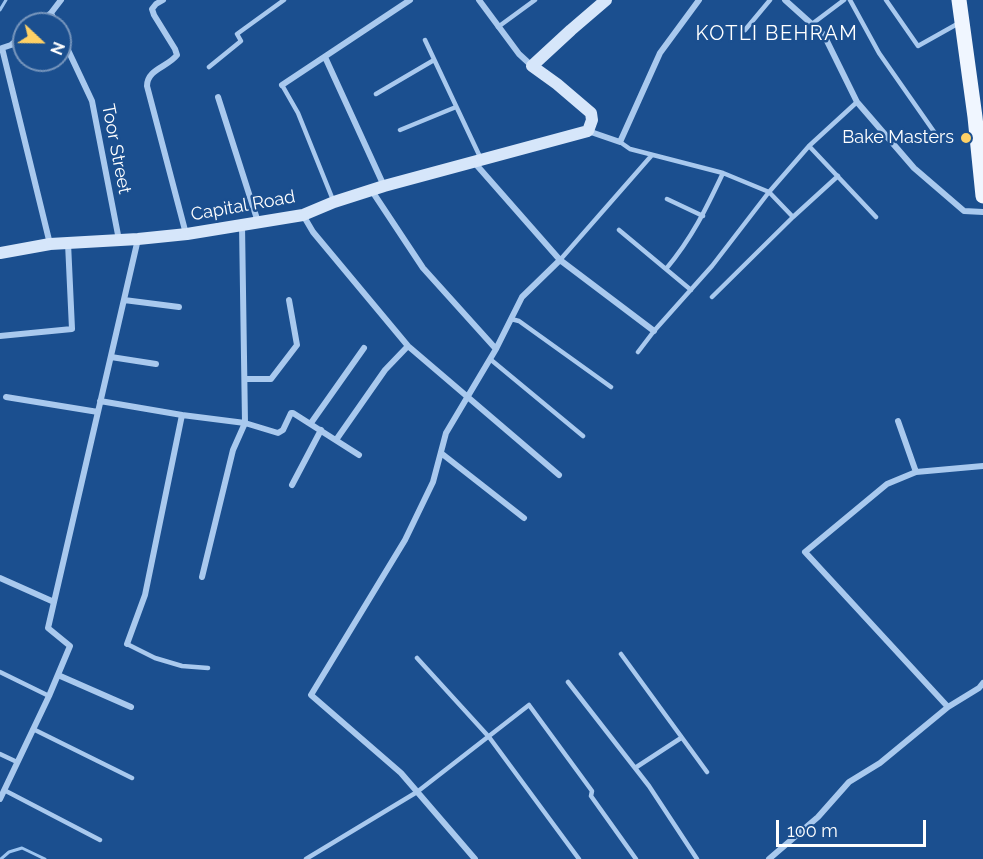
<!DOCTYPE html>
<html>
<head>
<meta charset="utf-8">
<style>
  body { margin:0 }
  #map { position:relative; width:983px; height:859px; overflow:hidden; background:#1b4f8f; font-family:Raleway,sans-serif }
  canvas { display:block }
  .north { position:absolute; left:12px; top:12px; width:60px; height:60px; box-sizing:border-box; background:#1b4f8f; border:2px solid #7695bc; border-radius:50%; rotate:112deg; font-size:16px; font-weight:700; line-height:24px; text-align:center; color:#fff }
  .north::after { content:''; display:block; margin:auto; width:21px; height:27px; background:#ffd166; clip-path:polygon(50% 0,100% 100%,50% 72%,0 100%) }
  .scale { position:absolute; left:776px; top:820px; width:150px; height:27px; box-sizing:border-box; border:3px solid #fff; border-top:0; padding-left:8px; font-size:18px; line-height:21px; white-space:nowrap; color:#fff; -webkit-text-stroke:4px #1b4f8f; paint-order:stroke }
</style>
</head>
<body>
<div id="map">
<canvas width="983" height="859"></canvas>
<div class="north">N</div>
<div class="scale">100 m</div>
</div>
<script>
const c = document.querySelector('canvas').getContext('2d');
c.lineJoin = 'round';
function stroke(path, color, width, dash) {
  c.strokeStyle = color;
  c.lineWidth = width;
  c.lineCap = dash ? 'butt' : 'round';
  c.setLineDash(dash || []);
  c.stroke(path);
}
function drawText(font, color, halo, rows, align = 'center') {
  c.font = font + ' Raleway,sans-serif';
  c.lineWidth = 5;
  c.setLineDash([]);
  c.textBaseline = 'middle';
  c.strokeStyle = halo;
  c.fillStyle = color;
  for (const [text, x, y, turn = 0] of rows) {
    c.save();
    c.translate(x, y);
    c.rotate((+turn || 0) * Math.PI / 180);
    c.textAlign = isNaN(turn) ? turn : align;
    if (halo) c.strokeText(text, 0, 0);
    c.fillText(text, 0, 0);
    c.restore();
  }
}
const stream = new Path2D(`
  M0,10L6,0
  M1,859L9,852L22,848L45,859`);
const lane = new Path2D(`
  M850,0L879,53L937,136
  M886,0L918,46L959,23
  M812,24L844,0
  M498,27L535,0
  M745,30L770,0
  M425,40L481,159
  M209,67L241,41L237,34L284,0
  M282,85L298,113L333,200
  M376,94L434,60
  M400,130L456,107
  M620,142L630,149L723,173L769,192L793,217
  M809,146L876,217
  M667,199L703,216
  M619,230L691,290
  M560,260L652,155
  M666,269C692,238 706,209 723,173
  M712,297L793,217L838,176
  M511,319L519,321L611,387
  M638,352L654,331L712,266L769,192L809,146L857,102
  M490,359L583,436
  M127,644L155,658L182,666L208,668
  M621,654L707,772
  M417,658L489,737L579,859
  M0,672L49,696
  M568,682L649,786L697,859
  M33,729L132,778
  M0,754L17,762
  M635,768L681,738
  M4,790L100,840
  M306,859L417,792L529,705L592,791L591,796L636,859`);
const street = new Path2D(`
  M163,0L156,4L152,9L154,15L175,49L177,55C168,67 147,69 147,86L186,234
  M479,0L519,54L532,66
  M785,0L824,35L857,102L914,168L964,211L983,212
  M51,13L56,24
  M37,24L51,13L61,0
  M60,33L92,101L119,240
  M24,35L11,45L2,48L50,244
  M325,57L384,186
  M282,85L410,0
  M218,97L258,222
  M588,131L620,142L660,53L699,0
  M473,161L560,260L654,331
  M372,191L423,268L496,349
  M303,215L313,232L408,346L559,475
  M124,300L179,307
  M0,336L72,329L68,243
  M111,357L156,364
  M245,379H271L297,345L289,300
  M6,397L98,412
  M100,401L182,415L245,423L278,433L283,430L291,413H293L359,455
  M898,421L916,472
  M311,423L364,348
  M336,440L385,370L408,346
  M441,453L524,518
  M292,485L321,430
  M202,577L233,450L245,423L242,225
  M0,578L54,602
  M127,644L145,595L182,415
  M58,675L131,707
  M948,707L805,552L887,484L916,472L983,466
  M0,799L49,696L70,646L48,628L138,239
  M475,859L401,773L311,695L405,540L433,482L446,433L496,349L522,297L560,260
  M769,859L818,817L849,782L880,763L948,707L979,688L983,683`);
const secondary = new Path2D(`
  M0,253L50,244L138,239L187,234L303,215L334,202L384,186L588,131L592,120L591,113L557,84L532,66L571,30L606,0`);
const primary = new Path2D(`
  M959,0L975,117L983,196`);
const markers = [
  [966,138,6,"#ffd166"]
];
const poiNames = [
  ["Bake Masters",954,138]
];
const streetNames = [
  ["Toor Street",116,149,79],
  ["Capital Road",243,206,-10]
];
const neighbourhoodNames = [
  ["KOTLI BEHRAM",777,34]
];
stroke(stream, '#9cc4f0', 3);
stroke(lane, '#a9c9ee', 4.5);
stroke(street, '#a9c9ee', 6);
stroke(secondary, '#d6e6fa', 12);
stroke(primary, '#f0f6ff', 15);
for (const [x, y, r, color] of markers) {
  const dot = new Path2D();
  dot.arc(x, y, r, 0, 2 * Math.PI);
  c.fillStyle = color;
  c.fill(dot);
  stroke(dot, '#1b4f8f', 2);
}
drawText('18px', '#fff', '#1b4f8f', poiNames, 'right');
drawText('18px', '#fff', '#1b4f8f', streetNames);
c.letterSpacing = '1.5px';
drawText('20px', '#fff', '#1b4f8f', neighbourhoodNames);
c.letterSpacing = '0px';
</script>
</body>
</html>
